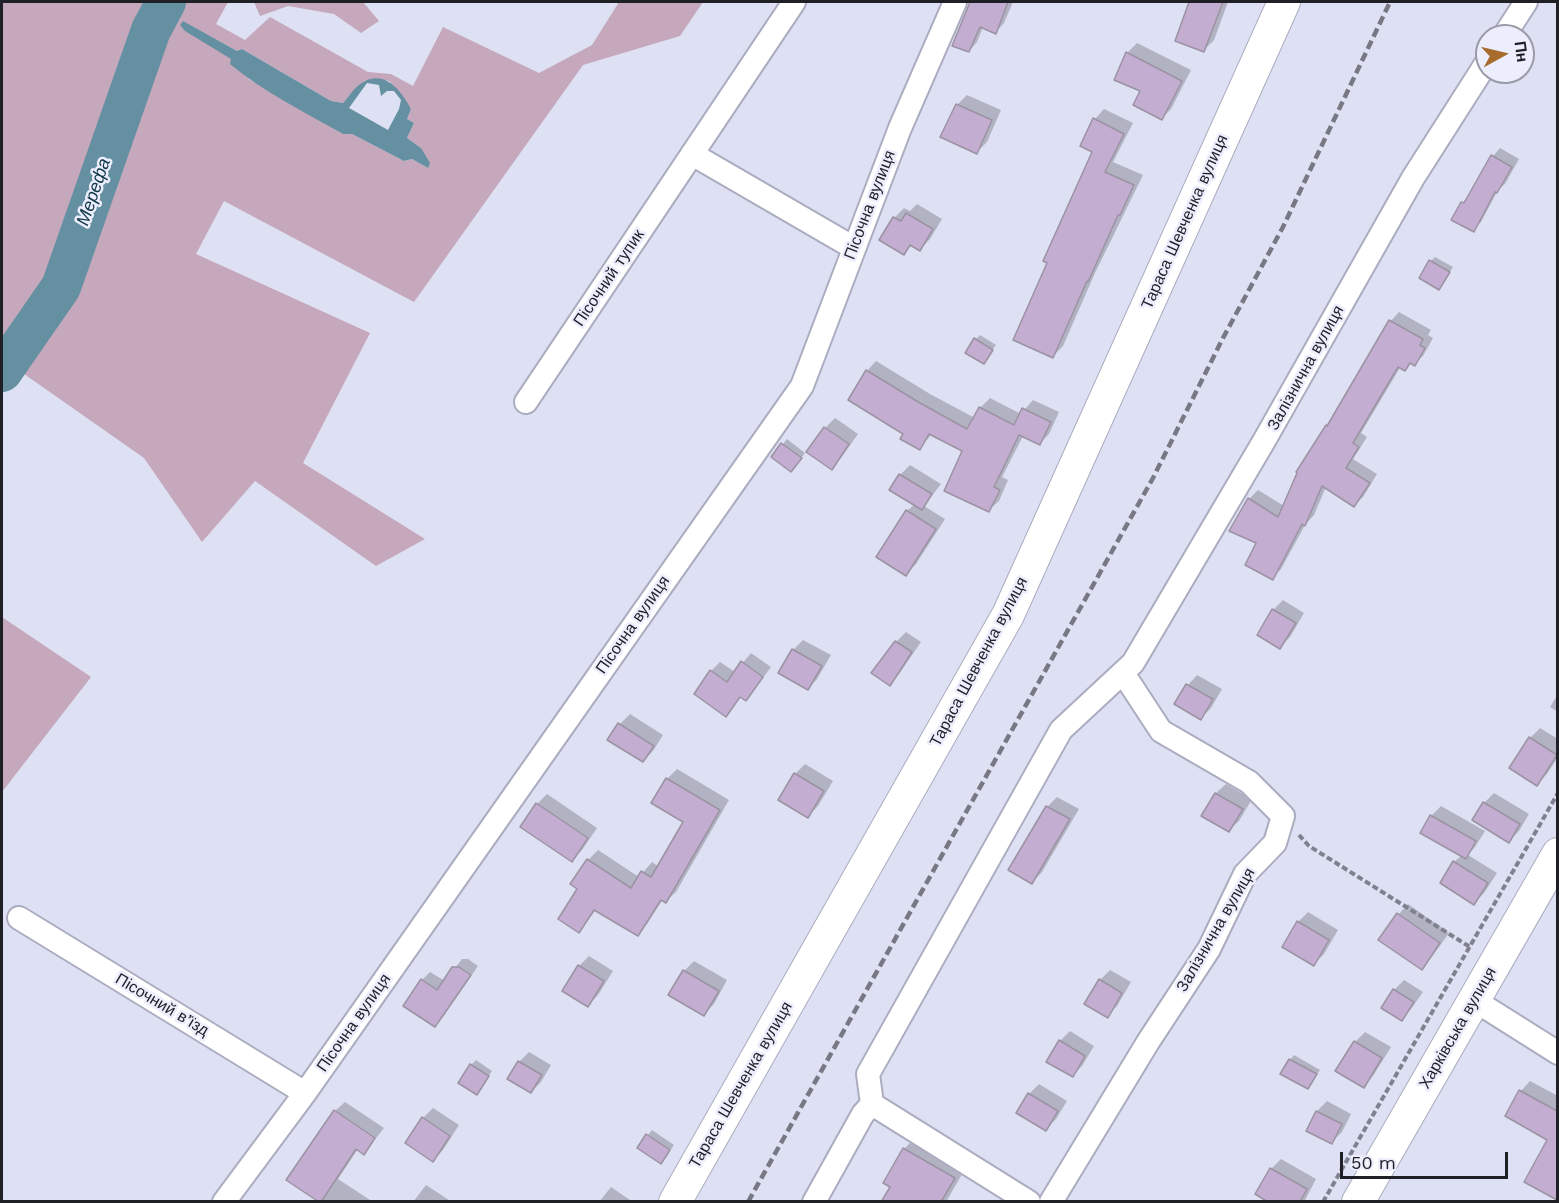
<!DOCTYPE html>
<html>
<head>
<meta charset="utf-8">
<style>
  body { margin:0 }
  #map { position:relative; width:1559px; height:1203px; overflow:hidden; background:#dee0f3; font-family:"Work Sans",sans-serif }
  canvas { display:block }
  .frame { position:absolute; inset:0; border:3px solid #1f1f26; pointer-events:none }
  .north { position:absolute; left:1475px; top:24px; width:60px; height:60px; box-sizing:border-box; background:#ecedfd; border:2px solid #9a9ba7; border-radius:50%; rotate:82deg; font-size:16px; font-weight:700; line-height:24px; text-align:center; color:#1f1f26 }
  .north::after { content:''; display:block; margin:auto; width:21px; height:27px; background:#a66b2d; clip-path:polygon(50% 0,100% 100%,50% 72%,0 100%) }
  .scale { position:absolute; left:1340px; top:1152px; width:168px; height:27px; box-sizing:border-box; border:3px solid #1f1f26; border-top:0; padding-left:8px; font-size:18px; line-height:21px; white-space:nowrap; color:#1f1f26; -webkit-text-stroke:4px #ecedfd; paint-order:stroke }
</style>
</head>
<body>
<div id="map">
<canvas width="1559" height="1203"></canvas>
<div class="frame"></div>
<div class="north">Пн</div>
<div class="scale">50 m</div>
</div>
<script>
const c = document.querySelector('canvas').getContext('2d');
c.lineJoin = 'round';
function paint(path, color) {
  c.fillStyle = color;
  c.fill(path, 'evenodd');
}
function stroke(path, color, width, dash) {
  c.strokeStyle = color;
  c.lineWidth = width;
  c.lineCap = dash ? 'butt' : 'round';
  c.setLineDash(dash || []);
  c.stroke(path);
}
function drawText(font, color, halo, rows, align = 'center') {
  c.font = font + ' "Work Sans",sans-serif';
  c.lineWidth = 5;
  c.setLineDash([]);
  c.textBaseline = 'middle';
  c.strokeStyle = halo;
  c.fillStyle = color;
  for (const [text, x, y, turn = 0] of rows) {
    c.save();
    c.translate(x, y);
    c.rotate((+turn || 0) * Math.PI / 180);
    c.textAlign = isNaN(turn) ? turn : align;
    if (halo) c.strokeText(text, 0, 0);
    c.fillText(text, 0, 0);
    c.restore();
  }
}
const green = new Path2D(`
  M2,2H228L216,24L245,40L270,17L368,72L391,74L413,86L443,27L539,73L592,45L619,2H703L680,36L583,65L414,302L224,201L196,254L370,333L303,463L425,539L376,566L255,481L202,542L144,458L17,369L2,393ZM182,21L237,51L242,49L331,101L343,103C361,85 360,76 389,81L411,109L407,119L414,123L407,138L421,148L428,168L412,159L404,161L352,134H343L249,79L232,59Z
  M254,2H363L379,21L361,33L334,14L288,6L260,16Z
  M2,617L91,677L2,792Z`);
const water = new Path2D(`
  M183,21L237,51L242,49L331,101L343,103C348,98 353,89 359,85C383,67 400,89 411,109L407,119L414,123L407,138L421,148L430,163L428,168L412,159L404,161L352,134H343C304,112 264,92 230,64L231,59L185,31L180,25ZM367,83L379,85L381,96L387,91H394L401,100L399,109L388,130L349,108Z`);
const shadow = new Path2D(`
  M971,2H1013L1004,23L996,32L983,27L977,42L969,51L954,45Z
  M1191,2H1228L1214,40L1204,50L1177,40Z
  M1137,43L1191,70L1171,109L1161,119L1142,90L1116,79L1127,53Z
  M967,95L1001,110L987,142L977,152L957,105Z
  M1104,109L1133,123L1113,162L1143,175L1095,273L1063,346L1053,356L1094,152L1095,119Z
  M1500,148L1519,159L1505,184L1498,190L1481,222L1473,230L1462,203L1470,195L1493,156Z
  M917,204L942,219L930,239L920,249L912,245L904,253L894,218L904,208L910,211Z
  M1435,257L1453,267L1439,288L1431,261Z
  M1399,312L1431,330L1428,335L1433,338L1423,356L1414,364L1411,363L1405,369L1401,366L1361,433L1367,437L1353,459L1377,474L1363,497L1354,505L1326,487L1314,515L1305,525L1281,569L1272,578L1258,543L1249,499L1258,490L1284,506L1327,426L1391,321Z
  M980,335L996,345L983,362L976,339Z
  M876,361L930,394L975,418L981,407L990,398L1021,414L1033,400L1059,412L1049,434L1040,443L1023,436L1002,477L1008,480L999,501L989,510L964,450L932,434L920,448L905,433L867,371Z
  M835,418L858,434L841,458L832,468L825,428Z
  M787,439L805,453L795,466L773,456Z
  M910,465L941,484L924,506L945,519L916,564L906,574L907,511L915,504L900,475Z
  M1283,600L1304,613L1290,637L1280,647L1273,610Z
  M906,632L921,642L899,674L889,684L896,642Z
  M803,640L831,655L817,679L808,689L780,673L793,650Z
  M751,653L771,667L754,690L746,699L741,696L725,715L711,671L720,662L735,672Z
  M1197,675L1222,689L1211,708L1201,718L1177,703L1188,685Z
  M1558,694V712L1550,707Z
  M630,714L663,735L653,751L643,761L609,739L620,724Z
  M1540,728L1558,739V757L1547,774L1537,784L1511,767L1530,738Z
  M805,764L833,781L818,806L808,816L795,774Z
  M677,769L729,800L676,892L666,901L663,899L647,924L637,934L596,910L579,931V888L572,884L588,860L598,850L639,877L652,862L659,867L685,821L667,779Z
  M1226,784L1252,799L1239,821L1229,830L1203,815L1216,793Z
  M1494,793L1529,814L1519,831L1509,841L1484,803Z
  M547,794L597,828L582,850L572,860L537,804Z
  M1057,797L1079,809L1042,872L1032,882L1047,807Z
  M1441,806L1485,831L1475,847L1468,855L1497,873L1484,893L1474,903L1454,862L1462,855L1431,816Z
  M1408,904L1449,933L1431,958L1421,968L1381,939L1399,914Z
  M1308,912L1338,930L1324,954L1314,964L1298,922Z
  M589,956L613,971L598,995L588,1005L579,966Z
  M462,959H468L478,966L443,1017L434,1025L422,980L430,972L445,981Z
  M694,961L727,980L714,1004L704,1014L670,994L684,971Z
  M1110,970L1131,982L1117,1006L1107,1016L1086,1003L1100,980Z
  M1404,980L1423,992L1411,1009L1401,1019L1383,1007L1394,990Z
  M1070,1031L1094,1046L1082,1066L1072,1076L1060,1041Z
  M1365,1032L1391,1047L1373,1076L1363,1086L1355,1042Z
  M529,1052L551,1065L541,1082L531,1092L519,1062Z
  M1294,1055L1320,1070L1308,1088L1290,1060Z
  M476,1060L492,1071L481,1088L471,1065Z
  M1530,1081L1558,1096V1192L1553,1196L1549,1139L1521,1091Z
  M1039,1084L1067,1101L1056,1119L1046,1129L1029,1094Z
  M1327,1101L1351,1114L1342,1132L1332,1142L1308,1130L1317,1111Z
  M345,1102L384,1128L364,1153L358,1149L338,1179L373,1202H320L335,1111Z
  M433,1108L459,1125L443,1150L433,1160L423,1118Z
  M652,1130L674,1145L665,1158L639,1147Z
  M920,1133L969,1162L946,1202H894L892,1186L885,1182L904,1149Z
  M1281,1159L1316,1179L1304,1202H1271V1169Z
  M426,1185L452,1202H413Z
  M611,1187L633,1202H599Z`);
const river = new Path2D(`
  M2,372L61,287L151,30L166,2`);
const building = new Path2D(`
  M970,2H1008L996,34L980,27L969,52L952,46Z
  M1189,2H1223L1204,52L1175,41Z
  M1126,52L1182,81L1162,120L1133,105L1140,91L1114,80Z
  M956,104L992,120L977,154L940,137Z
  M1093,118L1124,134L1105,172L1134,185L1120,215H1118L1088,282L1087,281L1053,358L1013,340L1047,263L1043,261L1092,152L1080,146Z
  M1491,155L1512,167L1497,193L1495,192L1474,232L1451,220L1461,202L1464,203Z
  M906,213L933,229L920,251L910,245L904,255L879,240L893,217L901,221Z
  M1429,260L1450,272L1439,290L1419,278Z
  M1389,320L1423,339L1420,345L1425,348L1415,366L1410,363L1405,371L1398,367L1353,443L1359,447L1346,468L1370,483L1354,507L1322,486L1305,526L1302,524L1273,580L1245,565L1256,543L1229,531L1248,498L1278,517L1297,473L1296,472L1326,425L1327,426Z
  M974,338L993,350L984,364L965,353Z
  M866,370L920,403L967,429L979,407L1014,425L1022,408L1051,422L1040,445L1019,435L994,487L1000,490L989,512L944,491L962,451L929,434L920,450L900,439L903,434L848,400Z
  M824,427L849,444L832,470L806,452Z
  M781,443L802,458L791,472L771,457Z
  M899,474L932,494L922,510L889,490Z
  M906,510L936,529L906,576L876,557Z
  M1272,609L1296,623L1280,649L1257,635Z
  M895,641L912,652L890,686L871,673Z
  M792,649L822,666L808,690L778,673Z
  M741,661L763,677L746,701L740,697L726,717L694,694L710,670L727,682Z
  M1186,684L1213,699L1201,720L1174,704Z
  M618,723L654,746L643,762L607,740Z
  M1529,737L1557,755L1537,786L1509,768Z
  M794,773L824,791L808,818L778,800Z
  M666,778L720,810L666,903L661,900L638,936L594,910L579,933L558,919L577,889L570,884L587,859L631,888L641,871L651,877L683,822L651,803Z
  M1215,793L1243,809L1229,832L1201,816Z
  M1483,802L1520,824L1509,843L1472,820Z
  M536,803L588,838L572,862L520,827Z
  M1046,806L1070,819L1032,884L1008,870Z
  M1430,815L1476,841L1466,859L1420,833Z
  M1453,861L1488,883L1474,905L1440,883Z
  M1397,913L1440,943L1422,970L1378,940Z
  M1297,921L1329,940L1314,966L1282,947Z
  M578,965L604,981L588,1007L562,991Z
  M452,967H459L471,975L435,1027L403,1006L421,979L437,990Z
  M683,970L719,991L704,1016L668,995Z
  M1099,979L1122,993L1108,1018L1084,1004Z
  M1393,989L1414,1002L1402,1021L1381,1008Z
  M1059,1040L1085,1056L1073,1077L1046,1062Z
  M1354,1041L1382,1058L1364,1088L1335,1071Z
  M1289,1059L1317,1074L1308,1089L1280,1074Z
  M518,1061L542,1075L531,1093L507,1079Z
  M470,1064L489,1076L477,1095L458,1083Z
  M1519,1090L1557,1111V1200L1524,1182L1547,1140L1505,1116Z
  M1028,1093L1058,1111L1046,1131L1016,1113Z
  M334,1110L375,1138L364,1155L356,1149L321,1202H319L286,1180Z
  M1316,1111L1342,1124L1332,1144L1306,1131Z
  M422,1117L450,1136L433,1162L405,1143Z
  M646,1134L670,1150L661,1164L637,1148Z
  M903,1148L955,1178L941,1202H881L890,1187L883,1183Z
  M1270,1168L1307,1189L1300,1202H1268L1255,1194Z`);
const path = new Path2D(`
  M1299,835L1309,846L1470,947
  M1323,1202L1558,793`);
const street = new Path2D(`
  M1504,36L1526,2
  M692,154L854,248
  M526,402L794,2
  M19,918L305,1093
  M1474,1000L1558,1053
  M872,1104L1029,1202
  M224,1202L305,1093L802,386L900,128L955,2
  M814,1202L863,1114L872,1104L868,1074L1061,730L1133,663L1264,441L1413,178L1487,62
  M1051,1202L1148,1042L1209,949L1245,874L1275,843L1283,816L1249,782L1161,731L1123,673`);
const secondary = new Path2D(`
  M675,1202L1008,615L1284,2
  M1358,1202L1558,854`);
const rail = new Path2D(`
  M748,1202L1153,478L1223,338L1283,227L1390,2`);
const streetNames = [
  ["Пісочна вулиця",870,205,-69],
  ["Тараса Шевченка вулиця",1185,222,-66],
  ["Пісочний тупик",609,278,-56],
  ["Залізнична вулиця",1306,368,-61],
  ["Пісочна вулиця",633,625,-55],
  ["Тараса Шевченка вулиця",979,662,-62],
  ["Залізнична вулиця",1216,930,-60],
  ["Пісочний в’їзд",162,1005,31],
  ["Пісочна вулиця",354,1023,-55],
  ["Харківська вулиця",1458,1028,-60],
  ["Тараса Шевченка вулиця",741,1085,-60]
];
const waterNames = [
  ["Мерефа",94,192,-71]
];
paint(green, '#c5a8bb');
paint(water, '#6490a2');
paint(shadow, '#0003');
stroke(river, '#6490a2', 40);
paint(building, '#c3aed2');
stroke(building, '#9b92a2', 1.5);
stroke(street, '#abacbf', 26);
stroke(secondary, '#abacbf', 34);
stroke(path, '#80818e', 4, [6, 3]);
stroke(street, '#fff', 22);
stroke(secondary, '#fff', 32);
stroke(rail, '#777884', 4.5, [9, 4.5]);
drawText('16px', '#1f1f26', '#ecedfd', streetNames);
drawText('italic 18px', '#0f3746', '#ecedfd', waterNames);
</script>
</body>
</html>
